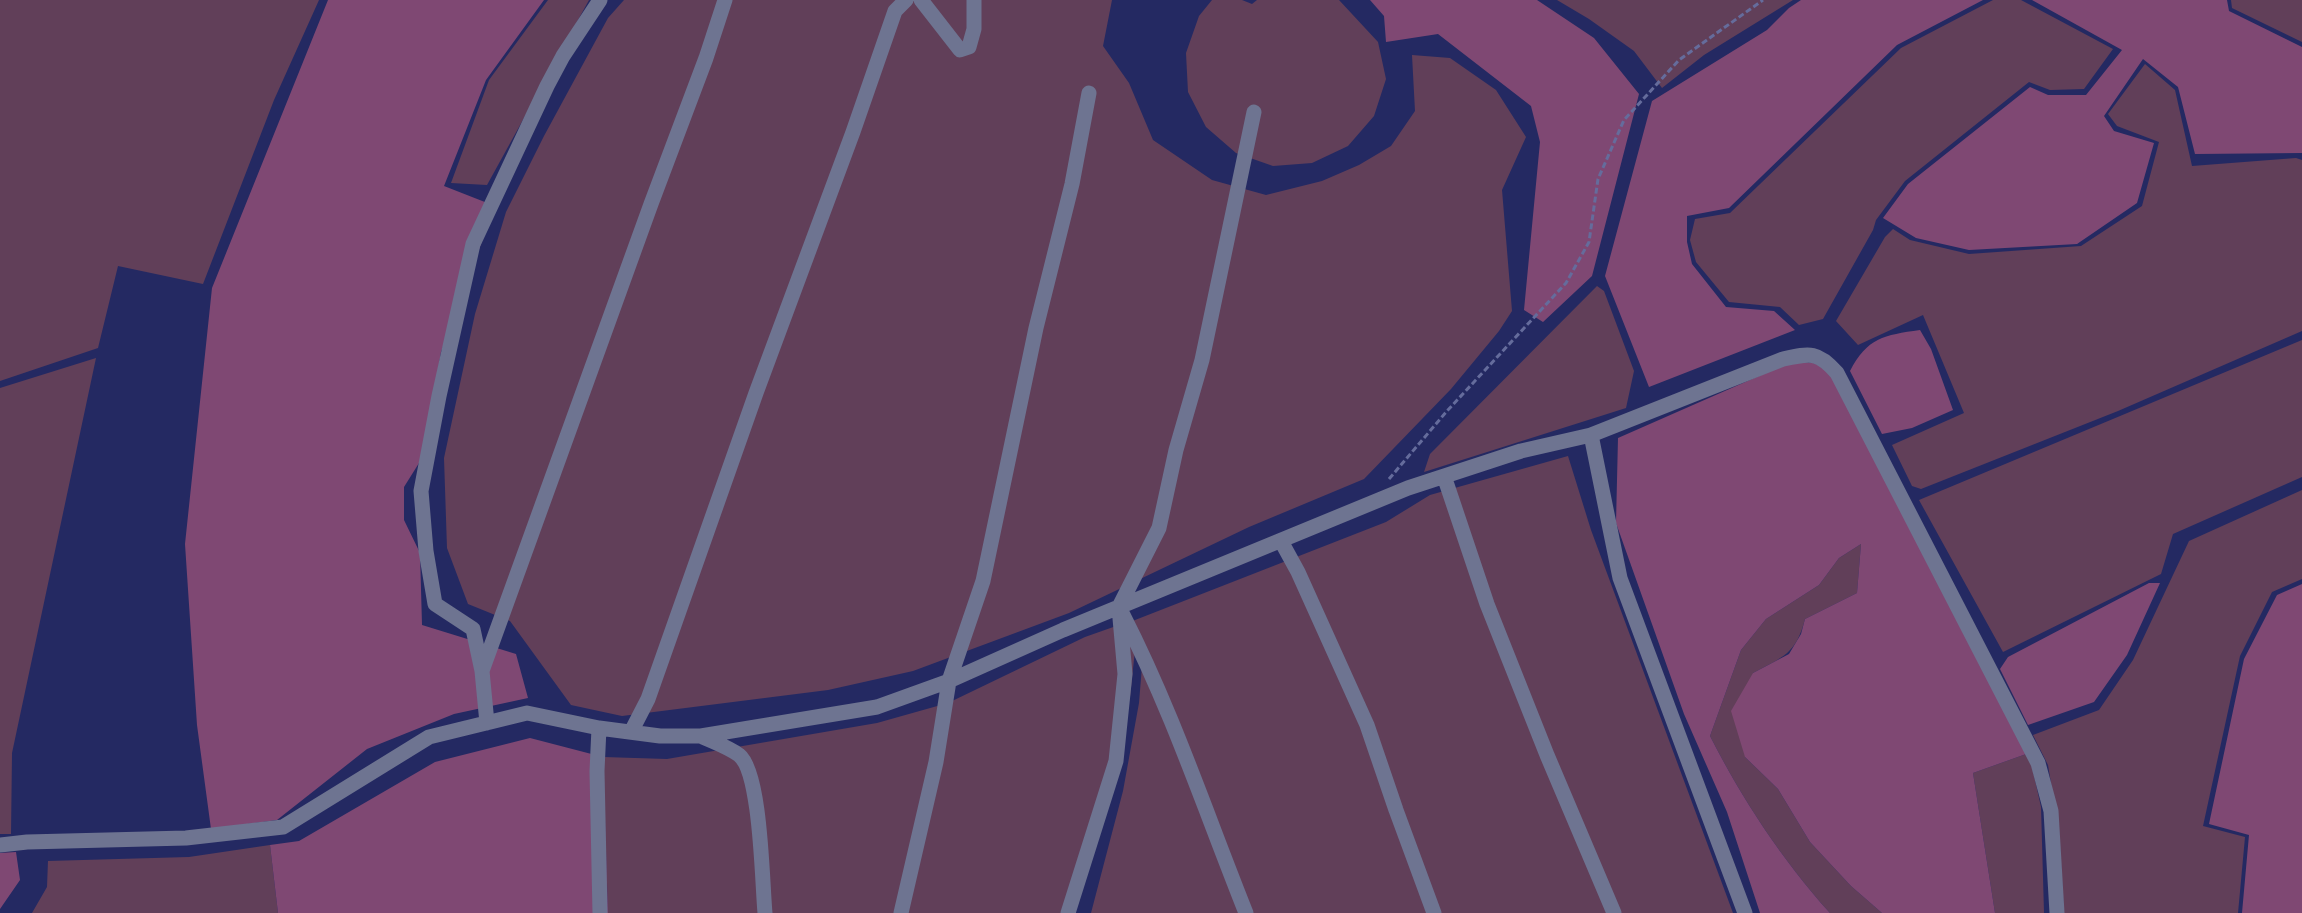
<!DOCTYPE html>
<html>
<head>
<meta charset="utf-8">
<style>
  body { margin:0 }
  canvas { display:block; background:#242962 }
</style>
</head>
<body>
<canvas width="2302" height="913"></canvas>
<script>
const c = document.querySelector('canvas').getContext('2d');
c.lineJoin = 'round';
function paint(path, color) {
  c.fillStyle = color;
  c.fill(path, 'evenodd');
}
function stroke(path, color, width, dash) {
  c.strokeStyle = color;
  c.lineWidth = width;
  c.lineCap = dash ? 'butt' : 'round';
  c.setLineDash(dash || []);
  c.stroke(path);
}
const green = new Path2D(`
  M0,0H319L274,100L203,284L118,266L98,348L0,381Z
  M548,0H589L487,185L451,183L489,80Z
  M624,0H1112L1103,46L1129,83L1153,140L1212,180L1266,195L1322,181L1359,165L1391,146L1415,111L1412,55L1450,58L1496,90L1526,137L1502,190L1512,311L1499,331L1451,389L1364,479L1249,527L1069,613L913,671L828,690L622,716L571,705L510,621L468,604L447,548L444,458L475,314L506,212L544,136L608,18Z
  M1212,0H1242L1252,4L1257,0H1339L1378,42L1386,79L1374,116L1348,146L1312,163L1273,166L1236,153L1206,127L1188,92L1186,53L1199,16Z
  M1557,0H1793L1704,55L1662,88L1634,51L1589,19Z
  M1993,0H2021L2113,49L2084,89L2050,90L2029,82L1905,181L1876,220L1873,230L1823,319L1799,325L1780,307L1729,302L1696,262L1690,240L1695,219L1730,213L1901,48Z
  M2231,0H2302V42L2232,8Z
  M2145,64L2175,90L2192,166L2296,158L2302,160V331L2118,411L1921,489L1912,486L1892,445L1964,413L1923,315L1858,345L1836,321L1885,237L1893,229L1910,240L1969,254L2081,246L2142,206L2159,142L2117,126L2108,114Z
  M1597,286L1604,291L1634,371L1626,408L1424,472L1430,454Z
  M2302,340V477L2173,534L2161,574L2003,652L1919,500Z
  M96,358L12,753L11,834H0V388Z
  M1568,456L1591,530L1733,913H1091L1123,791L1139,703L1143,654L1130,622L1386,522L1430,495Z
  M2302,490V579L2272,592L2240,656L2203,826L2245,837L2238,913H2064L2059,831L2048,765L2033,735L2099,710L2133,660L2189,541Z
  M1861,544L1857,593L1805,619C1796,654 1783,657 1753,673L1745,757L1778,789L1810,842L1851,886L1882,913H1830C1783,861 1742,799 1710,736L1741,650L1766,619L1819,585L1839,558Z
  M1119,625L1135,650L1130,697L1109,788L1075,913H608L603,757L667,759L877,723L948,703L1085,637Z
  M2029,753L2041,807L2044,913H1995L1973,773Z
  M270,845L278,913H32L47,887L48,861L189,857Z`);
const forest = new Path2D(`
  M328,0H544L486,80L444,186L495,206L441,352L424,455L404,487V520L420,553L422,625L516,654L528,698L454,714L367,749L277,820L211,829L197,725L185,544L212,288Z
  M1370,0H1537L1594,38L1639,94L1592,276L1543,322L1524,310L1540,142L1531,106L1438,34L1386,42L1384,16Z
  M1801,0H1983L1897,45L1729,208L1687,216V242L1692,264L1726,307L1774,311L1795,330L1649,387L1605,276L1652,101L1767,30L1789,8Z
  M2032,0H2227L2229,11L2302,47V153L2195,154L2178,87L2143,59L2104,116L2114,131L2154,143L2137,203L2077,244L1969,250L1916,238L1883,218L1908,184L2030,87L2048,95H2086L2122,50Z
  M1920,330L1931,349L1953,410L1912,428L1882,434L1850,371C1867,338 1884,335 1920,330Z
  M1793,361L1813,363L1829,368L2029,753L1973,773L1995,913H1882L1851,886L1810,842L1778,789L1745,757L1731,711L1753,673L1789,654L1801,634L1805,619L1857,593L1861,544L1839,558L1819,585L1766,619L1741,650L1710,736C1742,799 1783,861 1830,913H1760L1727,812L1684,714L1616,523L1618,438Z
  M2149,583H2160L2127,655L2094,702L2028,725L2000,669L2008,657Z
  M2302,584V913H2242L2249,835L2209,824L2244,659L2277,595Z
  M530,738L603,757L608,913H278L270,845L299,841L435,762Z
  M16,852L20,880L0,909V853Z`);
const path = new Path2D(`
  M1389,479L1447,411L1566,283L1589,242L1598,179L1624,120L1679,60L1763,0`);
const minor = new Path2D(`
  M921,0L960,50L969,47L974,29V0
  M1591,435L1620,578L1745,913
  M1444,476L1487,604L1547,755L1614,913
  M1281,541L1298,572L1367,725L1396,810L1434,913
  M1123,615C1172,711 1206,813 1246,913
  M482,671L651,204L706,58L725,0
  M487,723L482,671L473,629L435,604L426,551L421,491L439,396L473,244L547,86L563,56L600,0
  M599,728L597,771L600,913
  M631,732L648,699L756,393L853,132L895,11L906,0
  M701,736C713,742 728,747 739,755C761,772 762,882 765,913
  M0,845L27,842L186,838L283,827L429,737L527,713L599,728L660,736H701L877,707L949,681L1063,630L1408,488L1521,451L1591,435L1783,359C1810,353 1818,351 1837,373L2038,763L2051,811L2057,913
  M901,913L936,762L949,681L983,581L1036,328L1072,184L1089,93
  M1068,913L1116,761L1125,674L1119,607L1159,528L1176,450L1202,360L1254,112`);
paint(green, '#613f59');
paint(forest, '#7f4873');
stroke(path, '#656c9c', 3, [6, 3]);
stroke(minor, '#6e7491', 15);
</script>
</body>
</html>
